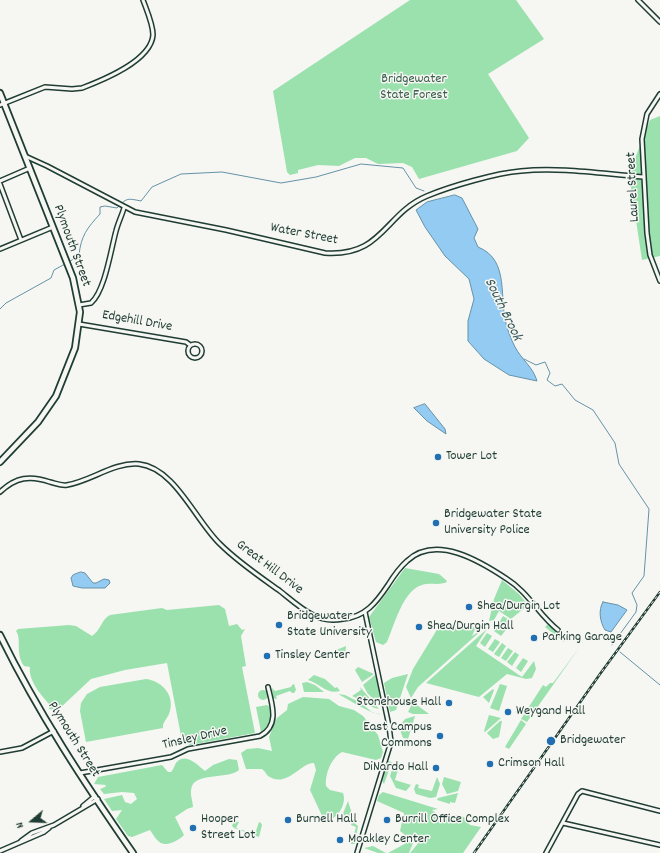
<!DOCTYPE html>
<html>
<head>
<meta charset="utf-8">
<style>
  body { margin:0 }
  #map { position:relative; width:660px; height:853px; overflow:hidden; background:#f6f6f2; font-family:Dekko,sans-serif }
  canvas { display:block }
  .north { position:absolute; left:12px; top:801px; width:40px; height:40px; -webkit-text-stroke:3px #f6f6f2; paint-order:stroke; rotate:251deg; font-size:11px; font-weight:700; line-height:16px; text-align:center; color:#1f3d34 }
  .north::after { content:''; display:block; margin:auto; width:14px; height:18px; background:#1f3d34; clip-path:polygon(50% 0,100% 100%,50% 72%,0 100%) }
</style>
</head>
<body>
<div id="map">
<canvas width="660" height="853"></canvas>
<div class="north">N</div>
</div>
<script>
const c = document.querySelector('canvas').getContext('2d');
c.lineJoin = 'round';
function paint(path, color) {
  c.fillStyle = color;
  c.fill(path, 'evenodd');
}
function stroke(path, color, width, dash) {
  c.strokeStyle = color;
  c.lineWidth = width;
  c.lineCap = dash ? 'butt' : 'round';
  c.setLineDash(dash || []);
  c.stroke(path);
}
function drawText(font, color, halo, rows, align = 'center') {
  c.font = font + ' Dekko,sans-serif';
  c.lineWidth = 3;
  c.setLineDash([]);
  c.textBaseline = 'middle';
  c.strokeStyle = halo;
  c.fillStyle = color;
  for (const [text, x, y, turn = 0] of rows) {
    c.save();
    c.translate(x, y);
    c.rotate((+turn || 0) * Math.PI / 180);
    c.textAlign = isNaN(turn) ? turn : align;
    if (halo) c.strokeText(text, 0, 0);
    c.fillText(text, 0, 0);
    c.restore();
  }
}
const green = new Path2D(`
  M410,0H516L544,39L488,74L529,138L517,151L419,179L412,167L403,163L378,164L366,158H355L339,166L318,165L298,170V173L290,175L287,172L273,91Z
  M660,116V256L642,260L629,174L650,120Z
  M405,568L439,574L446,580L447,582C438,586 431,582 422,585C403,590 394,626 387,642L383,645L376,642L369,617Z
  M502,580L519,594L528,605L511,619L499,611L494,620L489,621L494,599Z
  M219,605L225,609L229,626L237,624L242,630L245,629L241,636L246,666L242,667L255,733L190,745L182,741L167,663L125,670L91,679L58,710L49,709V704C41,695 28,680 30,667L24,666C15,653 22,639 16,631L18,629L69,625L76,626L92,636C101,630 101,620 110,615L162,608L167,610Z
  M503,616L512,622L501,636L494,631Z
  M548,624L565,638L564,642L545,627Z
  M476,627L472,636L483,629L418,687L411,698L406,687L413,669L438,628Z
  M487,629L476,646L522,677L534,661L536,669L532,678L526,679L507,674L479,697L426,683Z
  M487,633L492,636L485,647L480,643Z
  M495,639L500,642L493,652L488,649Z
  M502,643L506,646L499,657L494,654Z
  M346,646L345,657H342L334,651Z
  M508,648L513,651L506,661L501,658Z
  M579,648L527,722L521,719L543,685L546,687L550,683H553Z
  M515,652L519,655L512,666L507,662Z
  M523,658L528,661L521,672L516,668Z
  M358,667L374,674L362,682L355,670Z
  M408,674L396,710L390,712L384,683L392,678Z
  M314,675L325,679L335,688L337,687L340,691C327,695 319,683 308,680Z
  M375,675L377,676L381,696L379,697V699L375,700L368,694L363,685Z
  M146,679C163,681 176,697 169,714C167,719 162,723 163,728L86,742L80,711L81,703L87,694L100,687Z
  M307,682L315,685L324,692H304L302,683Z
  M294,684L296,690L294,693H292L290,691L276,696L277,699L273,698L272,688L275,691L291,687L292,685Z
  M500,684L507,686L499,711L490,708Z
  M360,687L379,709C373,709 360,699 352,696L361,690Z
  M493,689L494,690L489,703L483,697Z
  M258 695a5 5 0 1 1 10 0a5 5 0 1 1-10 0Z
  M338,694L345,695L361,703L373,713L381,714C374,716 346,698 338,694Z
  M303,697L329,699L339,706L354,710L363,716L378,735L383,752L381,758L376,760L342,752C331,758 325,774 326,786L330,790L343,793C347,804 338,818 327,821L324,820L310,790L316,770L314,763C301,762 287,789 268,776C266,774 265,771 262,769H246L241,753L247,749L258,748L272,751L269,737L277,718L287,710L288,704Z
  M413,702L429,714H413L408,712Z
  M267,705L270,707C271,717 271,727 261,732L256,707Z
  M489,715L501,718L485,732L484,731Z
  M415,716L408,739L403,738L399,727L405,719Z
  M521,720L526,724L509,749L505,747Z
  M500,721H502L499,737L493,739L487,733Z
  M229,759L237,760L239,770C229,779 197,773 192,786C189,793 193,801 193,807L187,809L175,817L184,835C180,839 176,841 171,843C160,847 156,839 150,830L132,837L128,836L116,819L122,810L112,811L104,799L122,795L125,802L131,804L137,799L134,793L122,792L104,794L100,789L105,787L106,785L94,784L98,777L162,765L168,772H171C174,769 174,766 176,763C186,751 199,767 205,771L213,765Z
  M388,761L392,762L384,784L382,781Z
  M399,766L395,780L411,785L406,791L396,788L390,776L393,767Z
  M437,777L440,784L436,797L430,798L416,794L414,789L416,784L419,785L418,788L432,791Z
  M444,777L461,782L458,791L447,794L442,784Z
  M383,792L438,809L432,810L441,817H452L456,815L464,817L470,825L481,827L463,853H410L421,840L413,841L400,831L404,813L377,801L379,795Z
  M458,793L455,803L450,802V804L437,800L438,798Z
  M348,801L353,817L346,814L345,817L342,816Z
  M234,821L239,822L236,828L255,834L259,822L261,823L262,825L259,837L234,828L232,826Z
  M352,821L358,826L355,844H351L356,827L351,825Z
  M410,841L413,843L409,853H388Z
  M373,846L386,853H378L364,848Z`);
const water = new Path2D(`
  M455,195L462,198L478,229L474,238L478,247C511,260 498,300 507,327C509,334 512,341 515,347C522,360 533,367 537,381L509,375L484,359L468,341V321L474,299L469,279L445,256L425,227L416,210L427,202Z
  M425,404L445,429L446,434L427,421L414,408Z
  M81,572L85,573L93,583H96L104,579L109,580L110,583L105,588H82L73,586L71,578L73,575Z
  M603,602L618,605L627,610L611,632L605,630C600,622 598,610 603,602Z`);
const stream = new Path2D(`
  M69,262L79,255C81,236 87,228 100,214V207L105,206L117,208C127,198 126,198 141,201L152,187L181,174L222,172L281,183L316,177L361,164L403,168L416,188L424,191
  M0,309L6,303L51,278L54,270L65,264
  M524,359L536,365L545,362L550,373L547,380L555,386L562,384L575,400L593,410L615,443L619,464L649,509L644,576L632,593L637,605L636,612L612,645
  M620,652L660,685`);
const minor = new Path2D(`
  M638,0L660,22
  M660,94L647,114L642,139L647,233L650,255L660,281
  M0,105L45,87L72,89L82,88C103,80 151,61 153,35C153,24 147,11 143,0
  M25,156L47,166L135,212L226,230L325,253C383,257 384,214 427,196C451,186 496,173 521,171C561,167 603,174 643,177
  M0,181L30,168
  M0,184L21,240
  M0,249L53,227
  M79,305L91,303C105,291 111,249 116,231C118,223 122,215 124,208
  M79,324L186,342L190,345
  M188 351a7 7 0 1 1 14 0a7 7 0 1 1-14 0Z
  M0,492C16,477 30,475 50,482C55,483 61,486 67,485C91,481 114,462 139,464C175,468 195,520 220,544C238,562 259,576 280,591C290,599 301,609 313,615C322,620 333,621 343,619C365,617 376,603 388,585C393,577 399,568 407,561C436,534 480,561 507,579C528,592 539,615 558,630
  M0,752L22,748L54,731
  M80,773L171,757L188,749L260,736C280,726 272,704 268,687
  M83,806L95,796
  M563,823L660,845
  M21,841L32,833L54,825L98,799
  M0,851L44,832L49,828
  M357,853L391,742L389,726L365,612
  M546,853L578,794L582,791L660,811`);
const secondary = new Path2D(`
  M0,93L73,278L80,312L75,348L56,396L38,422L0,462
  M0,635C37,711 85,784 133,853`);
const rail = new Path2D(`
  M474,853L600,674L660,592`);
const markers = [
  [438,457,4,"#1f6fb2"],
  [436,523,4,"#1f6fb2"],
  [469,607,4,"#1f6fb2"],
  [279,625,4,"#1f6fb2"],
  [419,627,4,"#1f6fb2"],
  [534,638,4,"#1f6fb2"],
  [267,656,4,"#1f6fb2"],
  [449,703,4,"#1f6fb2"],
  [508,712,4,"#1f6fb2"],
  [440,736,4,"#1f6fb2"],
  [551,741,5,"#1f6fb2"],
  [490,764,4,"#1f6fb2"],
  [436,768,4,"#1f6fb2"],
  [288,820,4,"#1f6fb2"],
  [387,820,4,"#1f6fb2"],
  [193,828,4,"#1f6fb2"],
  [340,840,4,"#1f6fb2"]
];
const parkNames = [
  ["Bridgewater",414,80],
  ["State Forest",414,96]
];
const streetNames = [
  ["Laurel Street",634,187,-93],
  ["Water Street",304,235,11],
  ["Plymouth Street",71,246,70],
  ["Edgehill Drive",137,322,10],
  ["Great Hill Drive",269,568,37],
  ["Tinsley Drive",195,739,-13],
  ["Plymouth Street",73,740,58]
];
const poiNames = [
  ["Tower Lot",446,457],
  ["Bridgewater State",444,515],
  ["University Police",444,531],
  ["Shea/Durgin Lot",477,607],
  ["Bridgewater",287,617],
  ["State University",287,633],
  ["Shea/Durgin Hall",427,627],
  ["Parking Garage",542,638],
  ["Tinsley Center",275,656],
  ["Stonehouse Hall",441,703,"right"],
  ["Weygand Hall",516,712],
  ["East Campus",432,728,"right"],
  ["Commons",432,744,"right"],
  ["Bridgewater",560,741],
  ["Crimson Hall",498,764],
  ["DiNardo Hall",428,768,"right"],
  ["Hooper",201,820],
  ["Street Lot",201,836],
  ["Burnell Hall",296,820],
  ["Burrill Office Complex",395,820],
  ["Moakley Center",348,840]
];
const waterNames = [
  ["South Brook",502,310,64]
];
paint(green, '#9ae1ae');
paint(water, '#94cbf3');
stroke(water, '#6592a7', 1);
stroke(stream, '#6592a7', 1);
stroke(minor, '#1f3d34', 6);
stroke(secondary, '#1f3d34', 8);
stroke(minor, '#f6f6f2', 3);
stroke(secondary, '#f6f6f2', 4.5);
stroke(rail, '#1f3d34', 2.5);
stroke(rail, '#f6f6f2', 1, [3]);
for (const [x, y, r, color] of markers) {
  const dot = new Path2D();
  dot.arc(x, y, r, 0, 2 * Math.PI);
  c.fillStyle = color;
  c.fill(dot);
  stroke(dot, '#f6f6f2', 1.5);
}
drawText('14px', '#385e4c', '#f6f6f2', parkNames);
drawText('14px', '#1f3d34', '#f6f6f2', streetNames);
drawText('14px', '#1f3d34', '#f6f6f2', poiNames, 'left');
drawText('italic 15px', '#36595a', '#f6f6f2', waterNames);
</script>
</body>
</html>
